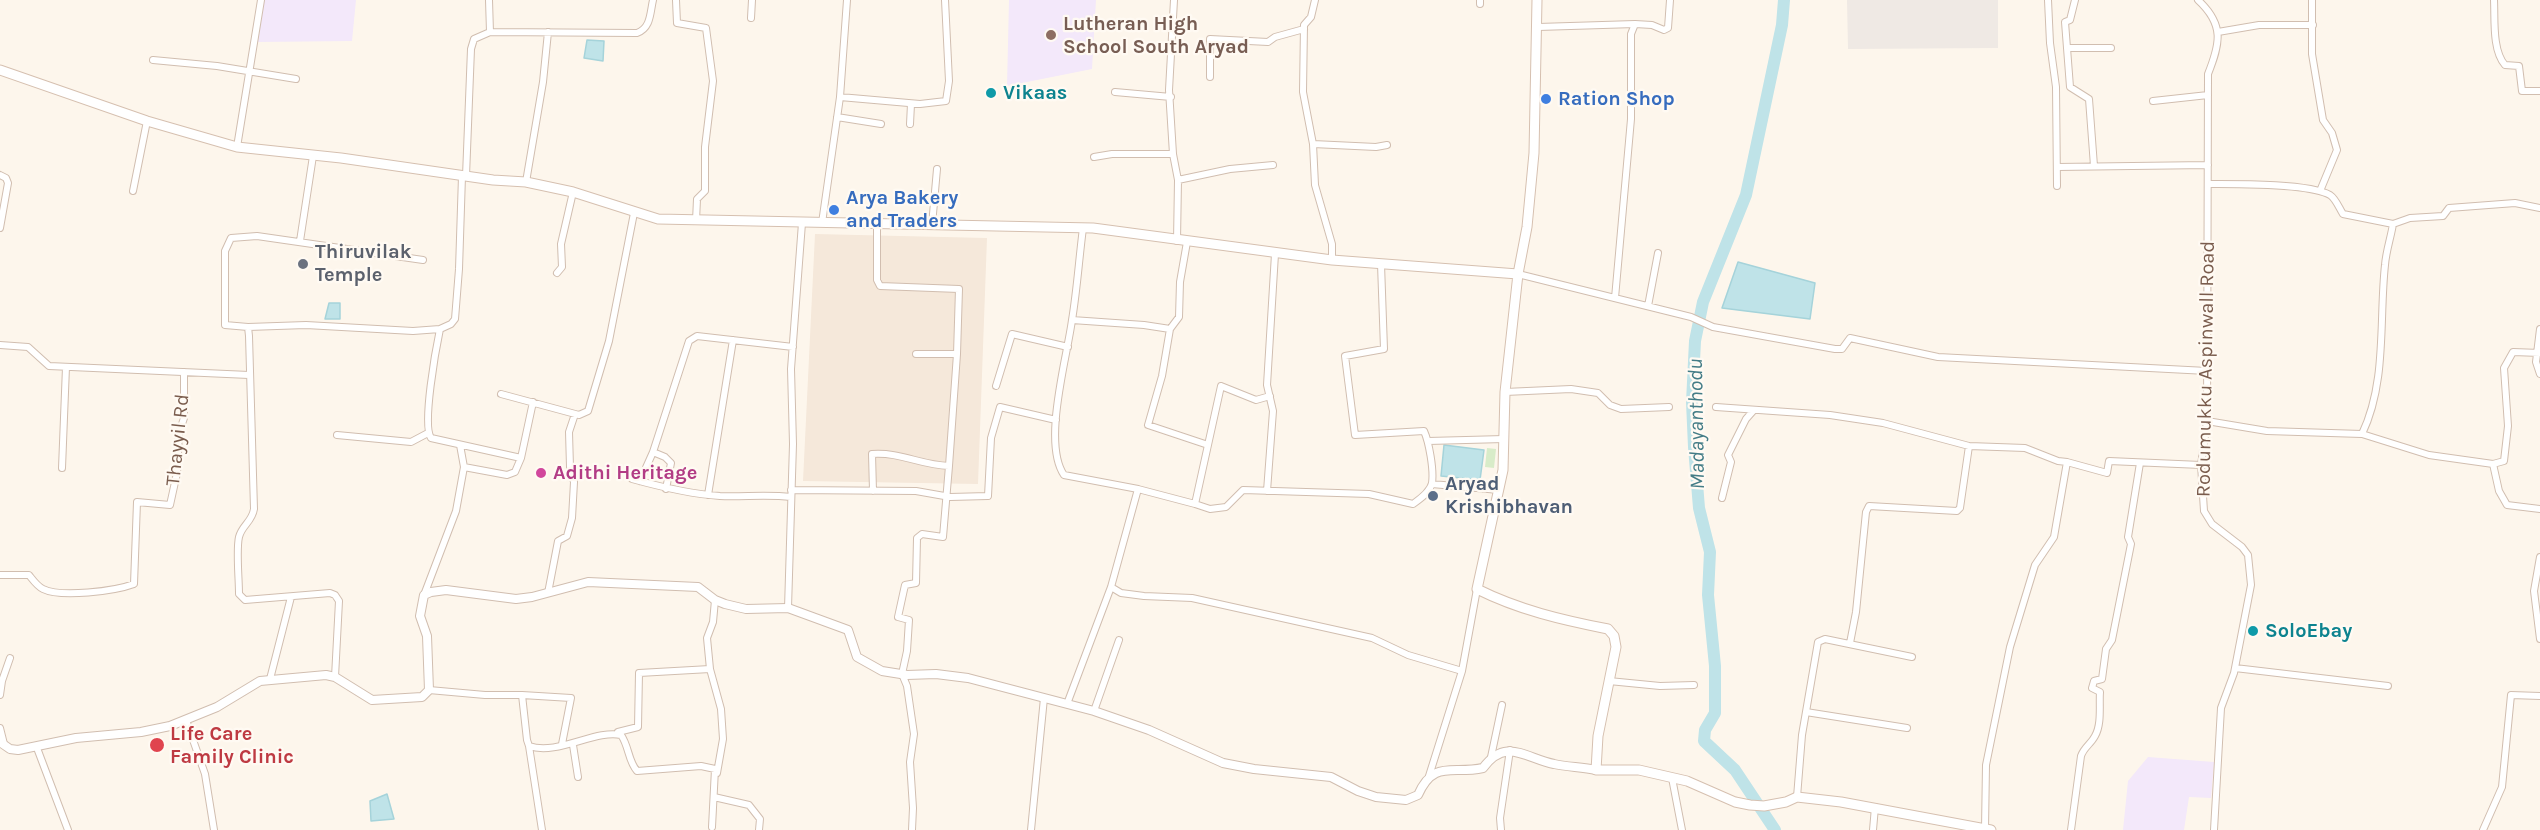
<!DOCTYPE html>
<html>
<head>
<meta charset="utf-8">
<style>
  body { margin:0 }
  canvas { display:block; background:#fdf6ec }
</style>
</head>
<body>
<canvas width="2540" height="830"></canvas>
<script>
const c = document.querySelector('canvas').getContext('2d');
c.lineJoin = 'round';
function paint(path, color) {
  c.fillStyle = color;
  c.fill(path, 'evenodd');
}
function stroke(path, color, width, dash) {
  c.strokeStyle = color;
  c.lineWidth = width;
  c.lineCap = dash ? 'butt' : 'round';
  c.setLineDash(dash || []);
  c.stroke(path);
}
function drawText(font, color, halo, rows, align = 'center') {
  c.font = font + ' Karla,sans-serif';
  c.lineWidth = 4.5;
  c.setLineDash([]);
  c.textBaseline = 'middle';
  c.strokeStyle = halo;
  c.fillStyle = color;
  for (const [text, x, y, turn = 0] of rows) {
    c.save();
    c.translate(x, y);
    c.rotate((+turn || 0) * Math.PI / 180);
    c.textAlign = isNaN(turn) ? turn : align;
    if (halo) c.strokeText(text, 0, 0);
    c.fillText(text, 0, 0);
    c.restore();
  }
}
const residential = new Path2D(`
  M815,234L987,238L978,484L803,481Z`);
const industrial = new Path2D(`
  M1847,0H1998V48L1848,49Z`);
const education = new Path2D(`
  M264,0H356L352,41L258,42Z
  M1009,0H1096L1092,69L1007,86Z
  M2148,757L2214,762L2211,798L2189,797L2184,830H2123L2128,781Z`);
const green = new Path2D(`
  M1487,448L1496,449L1494,468L1485,467Z`);
const water = new Path2D(`
  M587,40L604,41L603,61L584,58Z
  M1738,262L1815,283L1810,319L1722,308Z
  M329,303H340V319H325Z
  M1444,445L1484,450L1480,480L1441,476Z
  M387,794L394,819L371,821L370,801Z`);
const river = new Path2D(`
  M1775,830L1735,770L1704,741L1705,730L1715,713V666L1708,595L1710,552L1699,508L1694,447L1692,402L1695,341L1703,302L1746,195L1782,25L1784,0`);
const minor = new Path2D(`
  M489,0L490,32
  M676,0L677,23L706,28L713,81L705,147V191L697,199L696,221
  M1174,0L1169,90L1173,154L1178,180L1177,241
  M1315,0L1311,17L1304,25L1303,92L1313,144L1315,185L1332,244V260
  M2048,0L2050,43L2056,87L2057,186
  M2075,0L2070,20L2065,22L2070,87L2089,99L2094,166
  M2198,0C2225,25 2220,44 2208,74L2207,421L2201,465L2204,511L2212,524L2242,547L2248,555L2251,585L2234,673L2221,708L2214,830
  M2312,0V54L2323,120L2332,133L2337,150L2320,191
  M2494,0C2495,19 2492,50 2505,65L2519,66L2522,91H2540
  M1480,4V0
  M751,18L752,0
  M1538,27L1635,24
  M2218,32L2259,25H2313
  M2067,48H2111
  M153,60L217,66L296,79
  M1210,77V39L1268,42L1275,37L1304,29
  M1115,92L1171,97
  M840,97L920,104L946,101L949,81L945,0
  M2153,101L2208,95
  M837,117L881,124
  M910,124L911,104
  M1313,144L1376,147L1387,145
  M237,147L261,0
  M1094,157L1112,154H1173
  M2057,167L2208,165
  M0,175L6,178L8,183L0,228
  M462,176L459,269L455,319L451,324L440,329C436,348 422,425 431,438L521,458
  M466,176L471,49L474,39L490,32L637,33C651,28 650,13 653,0
  M1178,180L1230,169L1273,165
  M526,182L543,82L548,32
  M133,191L147,121
  M822,223L840,97L847,0
  M877,224V280L880,286L959,289L957,354L949,466
  M2393,224L2410,218L2443,216L2449,208L2515,203L2540,208
  M932,225L937,169
  M1083,228C1079,259 1077,290 1072,320C1067,358 1042,443 1064,475L1138,489
  M300,241L313,156
  M557,273L562,267L561,244L573,192
  M1518,274L1691,317L1713,327L1835,349H1842L1850,338L1938,357L2207,371
  M1615,298L1631,119V34L1635,24L1652,25L1664,30L1668,28L1670,0
  M1648,306L1658,253
  M1072,320L1144,325L1170,329
  M248,327L306,325L413,331L440,329
  M2540,329L2536,362L2540,374
  M0,345L28,347L49,366L249,375
  M916,354H957
  M996,386L1012,334L1068,347
  M1505,392L1571,389L1598,393L1610,405L1621,409L1669,407
  M501,394L579,415L588,411L609,341L634,213
  M1716,407L1830,415L1883,423L1969,446L2025,448L2058,461L2067,462L2054,537L2035,565L2010,647L1986,765L1985,829
  M2207,421L2267,431L2362,434C2387,382 2379,320 2385,265C2386,251 2391,237 2393,224L2343,214C2339,208 2336,199 2330,195C2309,183 2234,184 2208,184
  M2362,434L2429,455L2493,464L2499,491L2507,505L2540,509
  M337,435L411,442L428,433
  M1428,441L1504,439
  M1208,445L1221,386L1256,400L1270,396
  M2067,462L2107,473L2109,461L2201,465
  M2493,464L2504,461L2508,426L2504,368L2513,352L2540,353
  M464,467L507,475L515,472L521,458L533,402
  M62,468L66,367
  M632,479C661,487 689,494 720,496C744,497 767,494 791,497
  M640,481L653,452
  M1432,484L1499,490
  M666,489L671,463L665,457L653,452L689,341L697,336L793,347
  M791,490L916,491L950,497L988,496L991,438L1000,407L1056,420
  M873,491L872,454C901,452 920,465 949,466L943,537L922,534L917,538L916,583L905,585L898,617L909,620L907,651L902,674L907,686L914,734L910,762L913,808L912,830
  M1267,491L1273,411L1267,385L1275,254
  M708,495L733,340
  M1722,498L1731,462L1728,455L1746,419L1754,410
  M1195,504L1210,509L1226,507L1243,490L1369,494L1413,504C1420,499 1430,492 1432,483C1434,470 1429,442 1424,431L1355,435L1345,356L1384,349L1381,264
  M2540,557L2534,591L2540,639
  M0,575H29C33,580 37,586 43,589C61,598 115,591 134,584L137,502L170,505L177,473L179,433L184,418V372
  M1111,587L1121,593L1144,596L1192,598L1372,638L1408,655L1462,671
  M548,593L558,541L567,536L572,518L574,482L570,467L569,432L575,414
  M424,595L456,511L464,467L460,445
  M715,600L713,622L707,638L710,669L721,709L723,739L717,773
  M788,608L793,444L791,369L802,223
  M1850,643L1856,612L1866,512L1869,506L1957,511L1960,508L1969,446
  M2235,668L2388,686
  M335,677L339,601L335,595L330,593L245,600L239,594C239,578 236,550 239,537C242,525 252,522 254,509L249,336L248,327L225,325V251L231,238L257,236L423,260
  M270,679L291,597
  M1609,681L1660,686L1694,685
  M429,690L485,695H522L527,740L529,746C557,756 596,729 621,735C629,746 628,761 637,771L701,766L715,769L712,827
  M0,695L2,681L10,658
  M522,695L571,698L562,744
  M1067,704L1111,587L1138,489L1195,504L1208,445L1148,425L1162,376L1170,329L1179,317L1180,282L1187,242
  M1094,711L1119,640
  M1806,712L1907,728
  M186,720L205,774L214,830
  M0,728L4,744
  M618,732L638,727L639,673L710,669
  M573,745L578,777
  M529,746L542,830
  M37,748L68,830
  M1491,757L1502,705
  M1429,776L1462,671L1477,589
  M1672,778L1682,830
  M714,797L749,805L760,819L759,830
  M1797,797L1802,735L1818,642L1825,639L1912,657
  M1031,830L1044,698
  M1501,830L1500,818L1510,750
  M1873,830L1875,807
  M2071,830L2081,756C2084,747 2091,744 2095,736C2102,724 2099,705 2100,692L2092,688L2094,681L2102,679L2106,649L2112,640L2131,544L2128,537L2140,463
  M2483,830L2502,787L2511,695L2540,696`);
const tertiary = new Path2D(`
  M0,742L10,749L18,750L76,738L141,732L170,726L217,707L260,681L326,675L335,677L372,700L422,697L429,690L427,636L420,616L424,595L431,592L446,590L516,599L532,597L588,582L698,587L715,600L725,604L746,609L788,608L848,630L857,657L882,671L907,675L936,674L968,678L1094,711L1149,730L1223,763L1254,769L1331,777L1358,791L1376,797L1406,800L1418,795C1434,759 1452,775 1483,768C1506,737 1525,758 1554,764C1567,767 1582,767 1596,770`);
const secondary = new Path2D(`
  M1537,0L1534,153L1527,227L1518,274L1505,392L1503,470L1477,589C1519,610 1562,620 1608,629L1614,636L1616,647L1598,736L1596,770H1639L1687,781L1735,802L1750,805L1764,806L1786,802L1797,797L1841,802L1991,830
  M0,70L147,121L237,147L341,158L493,180L526,182L573,192L658,219L1093,228L1332,260L1518,274`);
const markers = [
  [1051,35,6,"#8d6e63"],
  [991,93,6,"#0f9aa8"],
  [1546,99,6,"#3f7fe0"],
  [834,210,6,"#3f7fe0"],
  [303,264,6,"#6b7280"],
  [541,473,6,"#d1479c"],
  [1433,496,6,"#5c6f8a"],
  [2253,631,6,"#0f9aa8"],
  [157,745,8,"#e0444e"]
];
const educationNames = [
  ["Lutheran High",1063,24],
  ["School South Aryad",1063,47]
];
const cultureNames = [
  ["Vikaas",1003,93],
  ["SoloEbay",2265,631]
];
const shopNames = [
  ["Ration Shop",1558,99],
  ["Arya Bakery",846,198],
  ["and Traders",846,221]
];
const worshipNames = [
  ["Thiruvilak",315,252],
  ["Temple",315,275]
];
const streetNames = [
  ["Rodumukku Aspinwall Road",2206,369,-89],
  ["Thayyil Rd",178,440,-84]
];
const hotelNames = [
  ["Adithi Heritage",553,473]
];
const serviceNames = [
  ["Aryad",1445,484],
  ["Krishibhavan",1445,507]
];
const healthNames = [
  ["Life Care",170,734],
  ["Family Clinic",170,757]
];
const waterNames = [
  ["Madayanthodu",1697,424,-91]
];
paint(residential, '#f5e8da');
paint(industrial, '#efe9e4');
paint(education, '#f3e8fa');
paint(green, '#d8ecc9');
paint(water, '#bfe3e8');
stroke(water, '#a5d3da', 1.5);
stroke(river, '#bfe3e8', 12);
stroke(minor, '#d1beb0', 8);
stroke(tertiary, '#d1beb0', 10);
stroke(secondary, '#d6c0b0', 11);
stroke(minor, '#fff', 6);
stroke(tertiary, '#fff', 8);
stroke(secondary, '#fff', 9);
for (const [x, y, r, color] of markers) {
  const dot = new Path2D();
  dot.arc(x, y, r, 0, 2 * Math.PI);
  c.fillStyle = color;
  c.fill(dot);
  stroke(dot, '#fffaf3', 2);
}
drawText('bold 20px', '#785e54', '#fffaf3', educationNames, 'left');
drawText('bold 20px', '#0d838f', '#fffaf3', cultureNames, 'left');
drawText('bold 20px', '#366cbe', '#fffaf3', shopNames, 'left');
drawText('bold 20px', '#5b616d', '#fffaf3', worshipNames, 'left');
drawText('20px', '#7a5c4d', '#fffaf3', streetNames);
drawText('bold 20px', '#b23c85', '#fffaf3', hotelNames, 'left');
drawText('bold 20px', '#4e5e75', '#fffaf3', serviceNames, 'left');
drawText('bold 20px', '#be3a42', '#fffaf3', healthNames, 'left');
drawText('italic 21px', '#437c86', '#fffaf3', waterNames);
</script>
</body>
</html>
